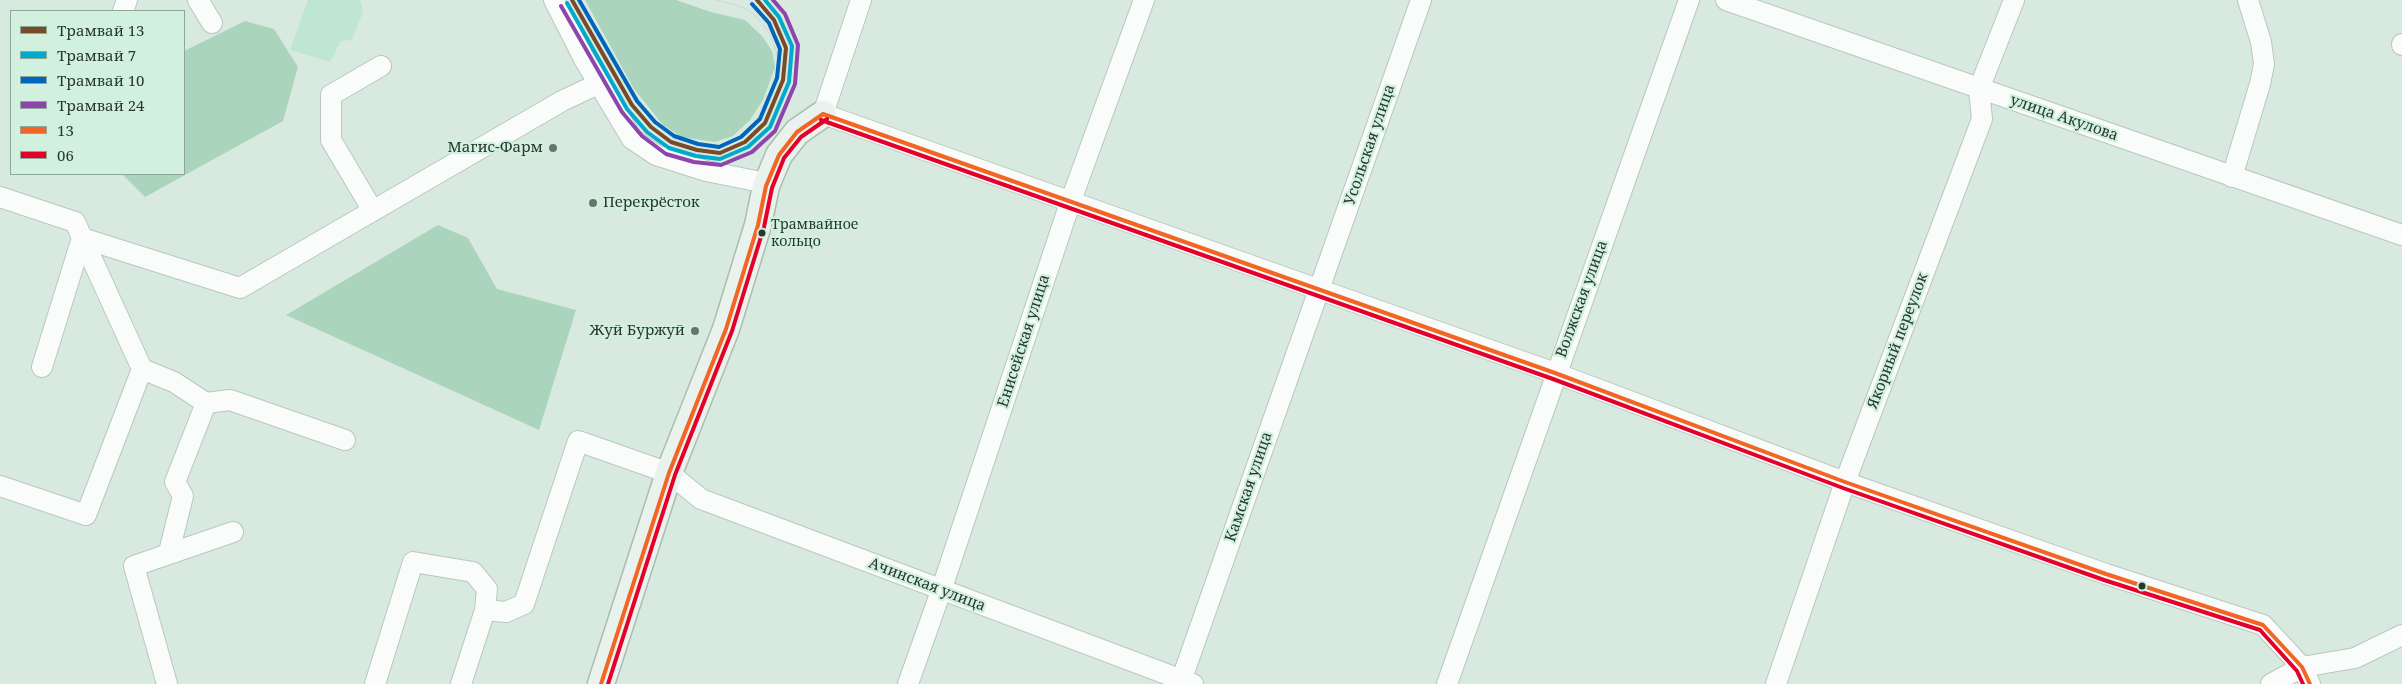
<!DOCTYPE html>
<html>
<head>
<meta charset="utf-8">
<style>
  body { margin:0 }
  #map { position:relative; width:2402px; height:684px; overflow:hidden; background:#d8eadf; font-family:"Noto Serif",serif }
  canvas { display:block }
  .legend { position:absolute; left:10px; top:10px; width:175px; height:165px; box-sizing:border-box; background:#d1f1de; border:1px solid #8ea798; margin:0; padding:6px 9px; list-style:none; font-size:15px; color:#2a3730 }
  .legend li { display:flex; align-items:center; gap:10px; height:25px }
  .legend b { width:25px; border:1px solid #8ea798 }
</style>
</head>
<body>
<div id="map">
<canvas width="2402" height="684"></canvas>
<ul class="legend">
<li><b style="height:6px;background:#7a4b2a"></b>Трамвай 13</li>
<li><b style="height:6px;background:#00a9ce"></b>Трамвай 7</li>
<li><b style="height:6px;background:#0065bd"></b>Трамвай 10</li>
<li><b style="height:6px;background:#8e44ad"></b>Трамвай 24</li>
<li><b style="height:6px;background:#f26522"></b>13</li>
<li><b style="height:6px;background:#e4002b"></b>06</li>
</ul>
</div>
<script>
const c = document.querySelector('canvas').getContext('2d');
c.lineJoin = 'round';
function paint(path, color) {
  c.fillStyle = color;
  c.fill(path, 'evenodd');
}
function stroke(path, color, width, dash) {
  c.strokeStyle = color;
  c.lineWidth = width;
  c.lineCap = dash ? 'butt' : 'round';
  c.setLineDash(dash || []);
  c.stroke(path);
}
function drawText(font, color, halo, rows, align = 'center') {
  c.font = font + ' "Noto Serif",serif';
  c.lineWidth = 4.5;
  c.setLineDash([]);
  c.textBaseline = 'middle';
  c.strokeStyle = halo;
  c.fillStyle = color;
  for (const [text, x, y, turn = 0] of rows) {
    c.save();
    c.translate(x, y);
    c.rotate((+turn || 0) * Math.PI / 180);
    c.textAlign = isNaN(turn) ? turn : align;
    if (halo) c.strokeText(text, 0, 0);
    c.fillText(text, 0, 0);
    c.restore();
  }
}
const green = new Path2D(`
  M308,0H360L363,12L352,40L341,41L330,62L290,50Z`);
const forest = new Path2D(`
  M585,0H676L711,12L745,20L762,36L772,51L775,67L763,100L750,120L733,136L715,142L682,137L663,125L634,89Z
  M245,21L274,29L298,67L283,121L145,197L122,174H184V51Z
  M438,225L468,238L497,289L576,310L539,430L286,315Z`);
const minor = new Path2D(`
  M198,0L212,23
  M554,0L584,59L632,139L656,155L706,171L756,181L766,186
  M861,0L823,114L1555,373L1845,482L2106,574L2263,625L2302,667L2310,684
  M1726,0L2402,235
  M123,11L127,0
  M2402,44V45
  M2232,177L2260,84L2264,64L2261,42L2248,0
  M0,197L75,222L142,369L174,382L206,403L230,400L345,440
  M373,211L331,140V95L381,66
  M42,367L82,238L240,288L562,101L598,84
  M0,486L86,515L142,369
  M169,552L183,496L175,482L206,403
  M167,684L134,566L233,532
  M375,684L413,562L473,572L487,589L485,610
  M461,684L485,610L506,612L524,604L578,441L669,473L701,499L1193,684
  M908,684L941,591L1070,203L1144,0
  M1180,684L1421,0
  M1447,684L1689,0
  M1776,684L1845,482L1982,119L1979,89L2014,0
  M2271,684L2302,667L2355,658L2402,635`);
const major = new Path2D(`
  M601,684L669,473L726,329L758,225L766,186L779,155L797,132L823,114`);
const tram = new Path2D(`
  M716,0C726,3 741,5 749,11C773,28 777,53 783,80`);
const bus1 = new Path2D(`
  M823,114L1555,373L1845,482L2106,574L2263,625L2302,667L2310,684
  M601,684L669,473L726,329L758,225L766,186L779,155L797,132L823,114`);
const bus2 = new Path2D(`
  M821,120L1553,379L1843,488L2104,580L2260,630L2297,671L2303,684
  M608,684L675,475L732,331L764,227L772,188L784,158L801,137L827,119`);
const tram1 = new Path2D(`
  M572,0L632,105L651,127L671,142L697,150L720,153L745,142L765,123L783,80L786,48L774,20L757,0`);
const tram2 = new Path2D(`
  M567,3L627,109L647,132L669,148L696,156L720,159L748,147L770,127L789,82L792,46L779,17L765,0`);
const tram3 = new Path2D(`
  M579,0L637,101L655,122L674,136L698,144L719,147L741,137L760,119L777,78L780,49L769,23L752,4`);
const tram4 = new Path2D(`
  M561,6L622,112L642,136L666,154L694,162L721,165L752,152L775,131L795,84L798,45L785,14L773,0`);
const markers = [
  [553,148,5,"#67766d"],
  [593,203,5,"#67766d"],
  [762,233,4.5,"#2a3730"],
  [695,331,5,"#67766d"],
  [2142,586,4.5,"#2a3730"]
];
const busNames = [
  ["Трамвайное",771,225],
  ["кольцо",771,242]
];
const streetNames = [
  ["улица Акулова",2064,118,19],
  ["Усольская улица",1370,145,-71],
  ["Волжская улица",1582,299,-70],
  ["Енисейская улица",1024,341,-72],
  ["Якорный переулок",1898,341,-69],
  ["Камская улица",1249,487,-71],
  ["Ачинская улица",927,585,21]
];
const poiNames = [
  ["Магис-Фарм",543,148],
  ["Перекрёсток",603,203,"left"],
  ["Жуй Буржуй",685,331]
];
paint(green, '#bfe6d0');
paint(forest, '#abd4bd');
stroke(minor, '#b9c7bf', 22);
stroke(major, '#abbcb2', 29);
stroke(minor, '#f9fcfa', 20);
stroke(major, '#eaf2ed', 26);
stroke(tram, '#d0d6d2', 1);
stroke(bus1, '#f26522', 4);
stroke(bus2, '#e4002b', 4);
stroke(tram1, '#7a4b2a', 4);
stroke(tram2, '#00a9ce', 4);
stroke(tram3, '#0065bd', 4);
stroke(tram4, '#8e44ad', 4);
for (const [x, y, r, color] of markers) {
  const dot = new Path2D();
  dot.arc(x, y, r, 0, 2 * Math.PI);
  c.fillStyle = color;
  c.fill(dot);
  stroke(dot, '#d1f1de', 2);
}
drawText('14px', '#2a3730', '#d1f1de', busNames, 'left');
drawText('15px', '#2a3730', '#d1f1de', streetNames);
drawText('15px', '#2a3730', '#d1f1de', poiNames, 'right');
</script>
</body>
</html>
